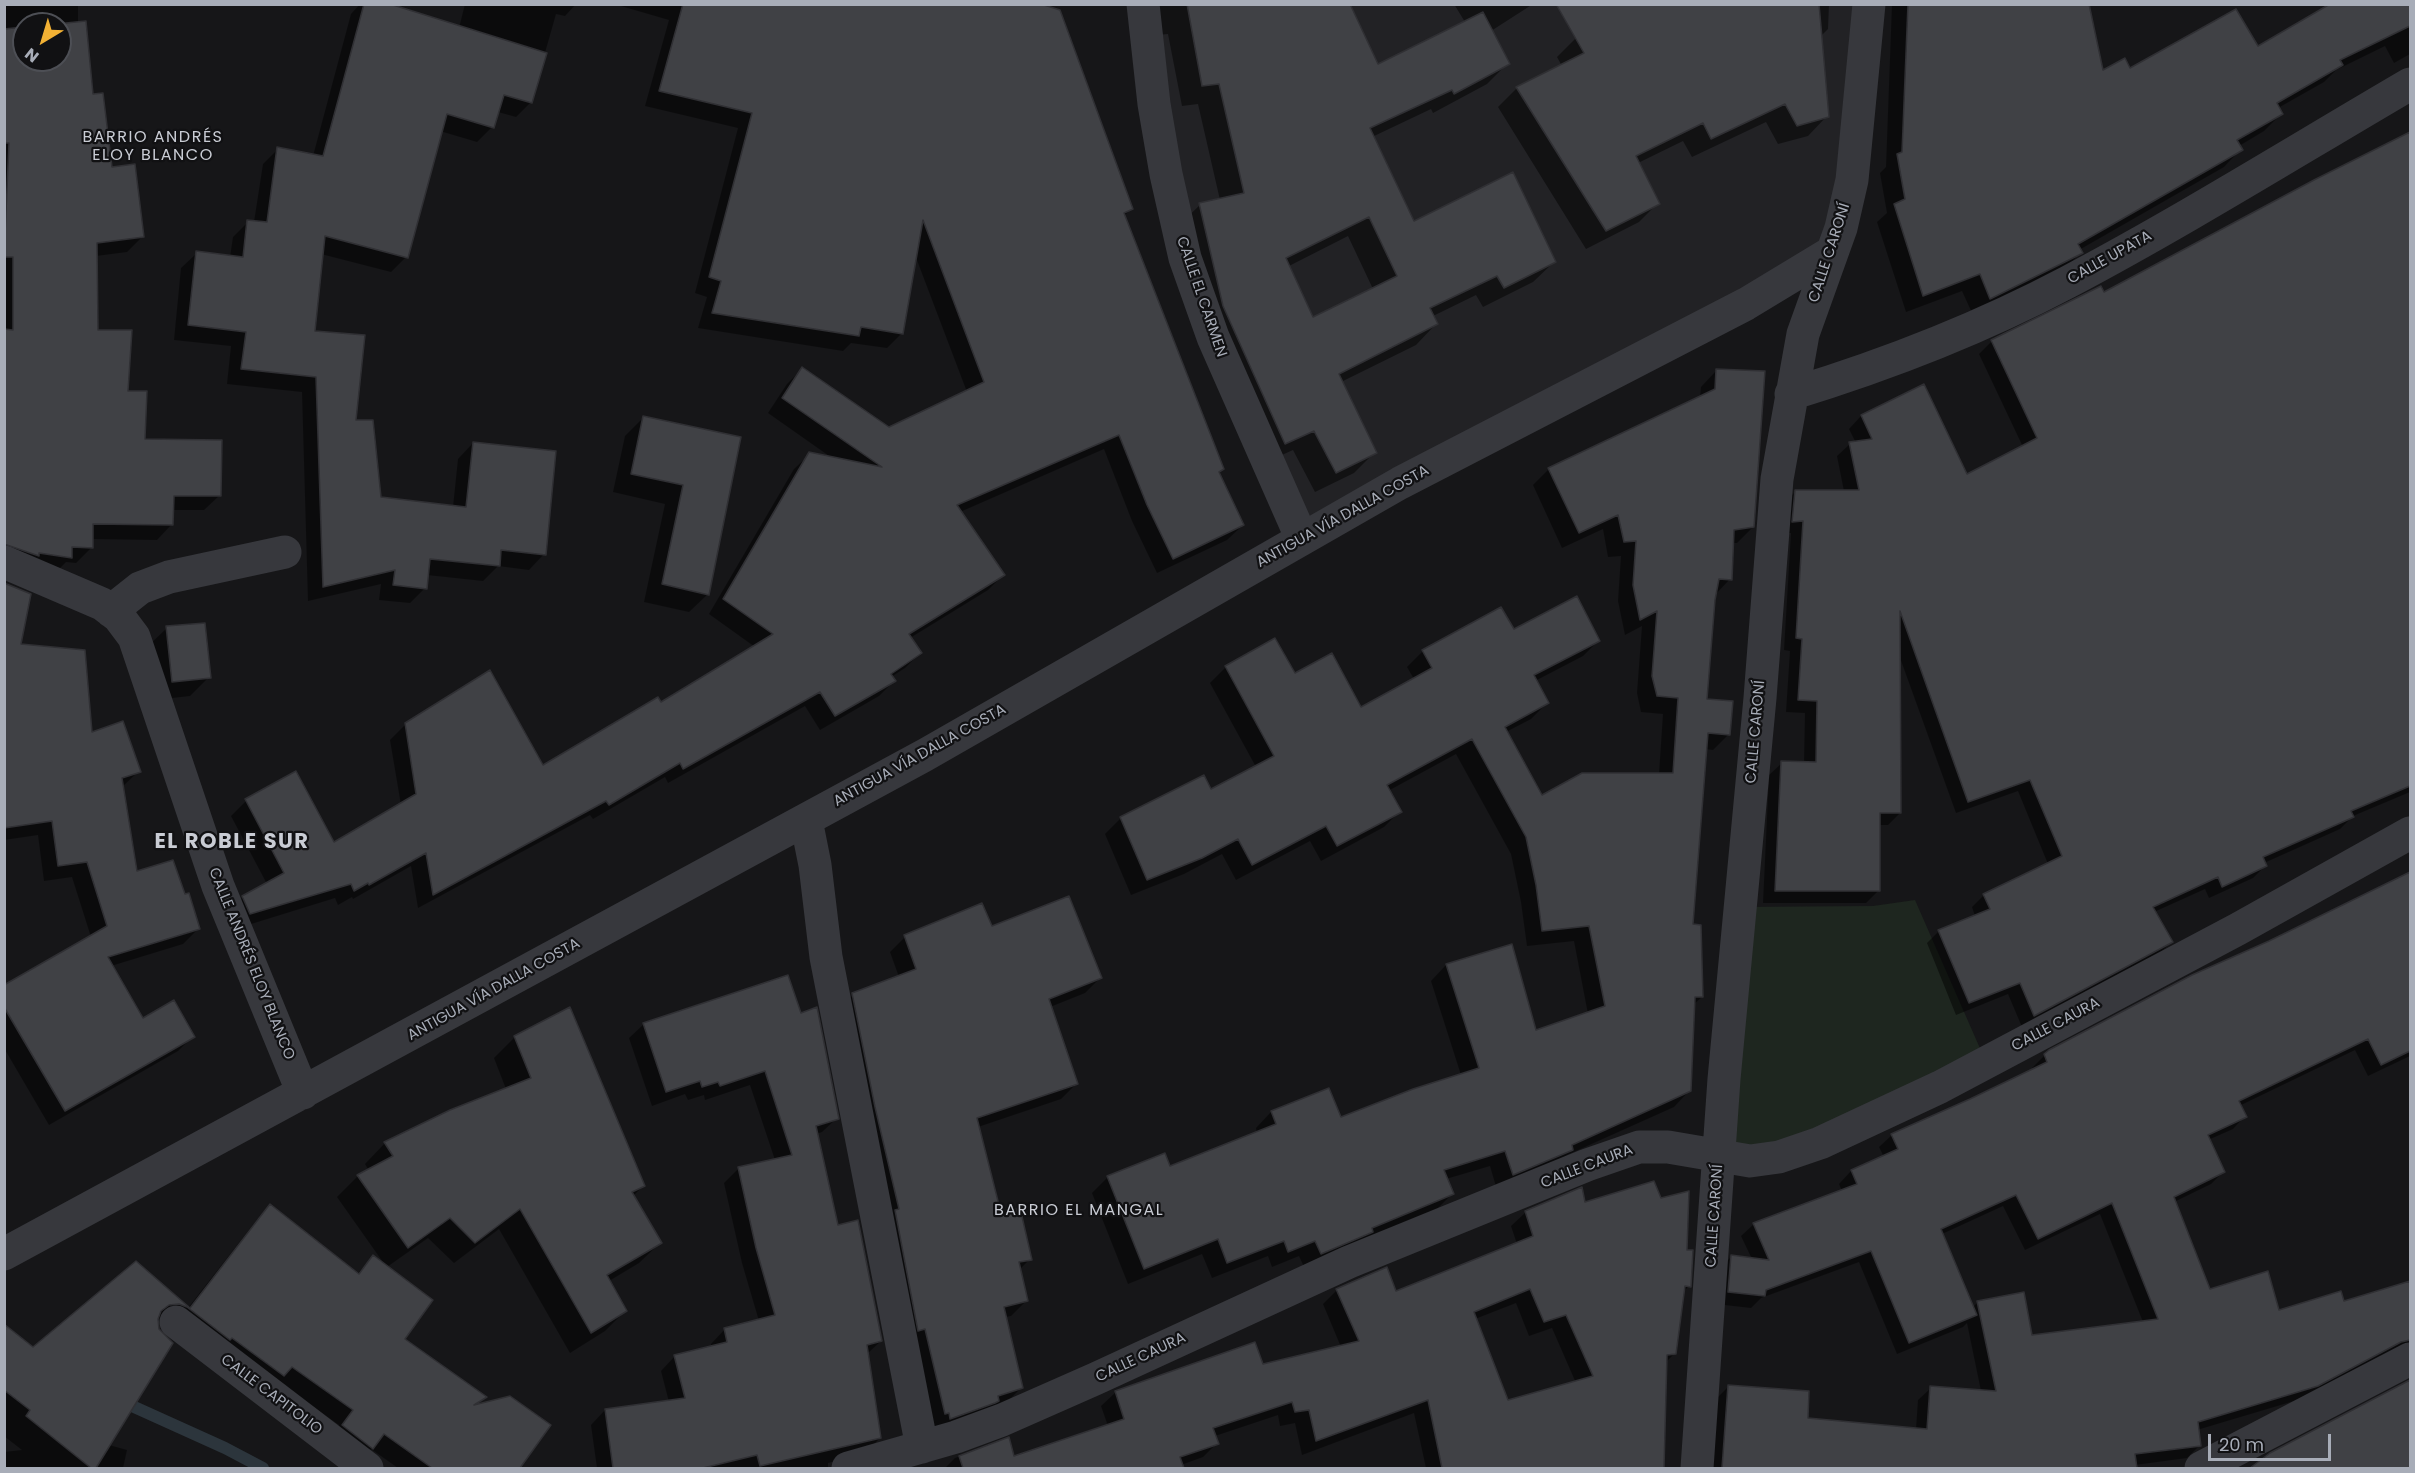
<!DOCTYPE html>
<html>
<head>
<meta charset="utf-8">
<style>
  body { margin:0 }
  #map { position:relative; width:2415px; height:1473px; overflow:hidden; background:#161618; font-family:Poppins,sans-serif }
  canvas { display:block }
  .frame { position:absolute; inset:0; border:6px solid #a8adb8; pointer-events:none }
  .north { position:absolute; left:12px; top:12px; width:60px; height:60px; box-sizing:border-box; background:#111113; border:2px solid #4d4f55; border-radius:50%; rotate:218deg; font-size:16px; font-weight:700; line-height:24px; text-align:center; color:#a8adb8 }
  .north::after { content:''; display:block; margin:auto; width:21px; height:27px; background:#f2b134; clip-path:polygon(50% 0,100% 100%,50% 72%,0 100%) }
  .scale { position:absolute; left:2208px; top:1434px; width:123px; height:27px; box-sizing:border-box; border:3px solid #a8adb8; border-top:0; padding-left:8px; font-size:18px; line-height:21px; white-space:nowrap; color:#a8adb8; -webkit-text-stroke:4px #111113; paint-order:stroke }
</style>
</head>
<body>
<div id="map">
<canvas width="2415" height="1473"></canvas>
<div class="frame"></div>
<div class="north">N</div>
<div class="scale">20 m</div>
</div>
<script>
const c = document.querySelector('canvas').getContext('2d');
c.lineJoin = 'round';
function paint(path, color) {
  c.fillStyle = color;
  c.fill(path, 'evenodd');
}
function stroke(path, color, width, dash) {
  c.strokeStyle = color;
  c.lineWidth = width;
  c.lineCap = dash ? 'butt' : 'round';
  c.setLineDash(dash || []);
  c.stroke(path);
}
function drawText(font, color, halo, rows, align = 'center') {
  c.font = font + ' Poppins,sans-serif';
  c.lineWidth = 4.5;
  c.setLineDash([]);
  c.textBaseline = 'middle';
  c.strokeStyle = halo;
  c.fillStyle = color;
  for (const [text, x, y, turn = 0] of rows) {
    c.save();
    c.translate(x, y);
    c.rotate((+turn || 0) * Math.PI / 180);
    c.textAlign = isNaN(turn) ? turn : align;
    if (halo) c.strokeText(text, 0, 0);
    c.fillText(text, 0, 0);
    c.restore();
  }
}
const built = new Path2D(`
  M1132,5H1869L1832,252L1302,539L1213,337Z`);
const green = new Path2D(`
  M1915,900L1986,1062L1820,1143L1719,1156L1740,907L1873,906Z`);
const shadow = new Path2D(`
  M4,4H78V24L92,95L111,169L142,237L127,252L96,256V332L127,393L144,441L220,495L204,510H172V524L157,540L91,539V548L76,563L66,562L55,573L4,563ZM24,24H60V60H24Z
  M360,4H385L459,28L465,4H576L565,16L556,14L531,102L516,117L498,112L492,127L477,142L440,131L406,257L391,272L321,254L313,332L354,421L380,498L453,507L458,459L473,443L544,554L529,570L498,566L483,581L427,575L425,588L410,603L379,600L381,584L308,601L302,392L227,384L231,346L174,340L181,268L197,253L230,257L233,237L248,222H254L263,164L278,149L313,156L351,14Z
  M614,4H1035L1131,209L1123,217L1218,473L1243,525L1227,540L1157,573L1132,521L1104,449L960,512L1003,575L988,590L910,638L920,653L905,668L891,677L894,681L879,696L820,730L805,706L668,783L665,777L593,819L590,815L418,908L411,866L353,899L352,897L338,905L335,898L235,929L228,912L243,897L267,884L231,816L246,801L295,773L334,844L401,805L390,740L406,724L542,767L661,704L755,647L709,614L794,469L810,454L832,458L768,413L787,384L802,369L889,429L967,392L915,255L902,333L887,348L851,343L843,351L698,328L707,297L695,293L738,128L645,106L669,20Z
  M1141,4H1348L1377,67L1465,22L1454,4H1533L1491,31L1508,63L1487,84L1433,113L1431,109L1372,137L1414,223L1554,262L1533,282L1483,307L1476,295L1433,316L1436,324L1416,345L1341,382L1375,452L1354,473L1315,492L1293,450L1264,463L1179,225L1200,205L1220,200L1198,104L1182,106L1168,34L1146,36ZM1348,236L1373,289L1313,319L1289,266Z
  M1644,4H1829L1828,29L1820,37L1827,116L1808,136L1778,144L1766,122L1692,157L1683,141L1638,163L1658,203L1639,222L1586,249L1498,107L1517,88L1562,66L1557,57L1576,38Z
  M1892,4H2087L2102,73L2266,64L2340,4H2410V54L2394,63L2385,46L2336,70L2324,82L2278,108L2281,114L2264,131L2239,146L2241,149L2224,167L2079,250L2081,252L2064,270L1973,315L1962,291L1906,312L1877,222L1887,213L1880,173L1886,167Z
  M2410,135V792L2353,816L2340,829L2264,863L2265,866L2253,878L2209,898L2205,889L2154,912L2171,942L2159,954L2022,1027L2008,994L1956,1015L1927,943L1939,931L1975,916L1972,907L1984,895L2048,864L2018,791L1956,813L1899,655L1900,813L1888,825H1878V891L1866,903H1763L1769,775L1782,763H1804L1805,713L1786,712L1790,651L1784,650L1791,533L1781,534L1783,504L1796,491H1844L1837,456L1850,444L1856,443L1849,429L1861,416L1923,386L1967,476L2023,447L1979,354L1992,341L2104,294L2314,182Z
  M1716,371L1753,527L1737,543H1732L1730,579L1714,596L1705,700L1729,734L1713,750L1705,749L1691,925L1702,997L1693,1005L1690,1090L1674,1107L1567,1155L1556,1166L1497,1190L1490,1166L1446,1179L1452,1194L1436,1210L1305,1269L1299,1256L1272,1267L1268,1256L1212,1278L1202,1254L1128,1284L1092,1193L1108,1177L1170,1168L1257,1133L1256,1128L1271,1112L1328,1090L1340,1119L1461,1075L1431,981L1446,965L1535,1032L1588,1014L1574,941L1527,946L1521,902L1511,854L1456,754L1388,791L1400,811L1384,827L1321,861L1310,841L1236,880L1222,854L1184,874L1131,895L1105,834L1121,818L1211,791L1256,767L1210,683L1226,667L1294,675L1361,709L1414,679L1407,667L1423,651L1513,631L1598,641L1583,656L1535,681L1547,703L1531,719L1506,732L1542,797L1659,774L1663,714L1641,712L1637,693L1642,626L1625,635L1618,601L1621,556L1608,557L1603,529L1562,548L1533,485L1549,469L1700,398L1701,387Z
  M643,418L739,438L708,594L689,612L644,602L665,504L613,492L625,436Z
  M4,584L20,645L90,734L139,771L122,787L135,873L198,929L183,944L111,966L142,1020L193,1036L178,1051L49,1125L4,1048V986L91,937L72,877L44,881L38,835L4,840Z
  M167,628L209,677L190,696L154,700L148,646Z
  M2410,874V912L2382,927L2410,984V1056L2368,1076L2355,1050L2239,1106L2245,1116L2233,1129L2208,1140L2223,1172L2211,1184L2174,1202L2209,1291L2278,1312L2343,1303L2410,1283V1358L2304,1398L2197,1430L2199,1446L2187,1458L2135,1465L2136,1468H1711L1716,1399L1728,1387L1806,1419L1916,1429L1918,1400L1931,1388L1981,1391L1967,1323L1963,1327L1897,1354L1859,1262L1761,1298L1751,1308L1716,1304L1719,1269L1731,1257L1752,1259L1741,1236L1754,1224L1842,1191L1839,1184L1851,1171L1884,1157L1879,1147L1892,1135L2033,1070L2032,1068L2045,1055ZM2003,1206L2025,1250L2100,1214L2143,1322L2031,1336L1978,1302L1973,1307L1942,1234Z
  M991,928L1100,978L1085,993L1050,1007L1076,1084L1061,1099L978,1127L1000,1215L1030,1259L1019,1270L1026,1301L1011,1316L1005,1317L1022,1387L1006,1403L931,1435L838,1010L853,995L899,977L890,952L905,937Z
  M787,977L837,1118L822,1132L816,1134L837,1227L881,1341L867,1354L880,1438L865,1453L828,1463V1468H597L591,1425L605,1410L669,1402L661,1371L675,1356L711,1347V1344L725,1329L759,1321L742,1263L724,1183L739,1168L775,1160L750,1085L705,1100L704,1095L688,1100L685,1094L652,1106L629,1038L644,1024Z
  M515,1037L643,1186L633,1196L660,1243L639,1263L609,1281L626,1310L605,1331L570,1353L499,1229L454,1263L428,1238L387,1267L403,1339L485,1397L476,1406L549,1426L518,1468H398L371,1449L357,1462L328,1440L339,1425L277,1381L164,1318H156L109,1445L127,1450L123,1468H4V1452L22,1450L4,1436V1326L33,1349L136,1263L188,1308L256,1221L270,1206L357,1274L373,1257L385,1265L337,1197L358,1176L369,1171L365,1164L385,1143L506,1089L494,1058Z
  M1584,1204L1686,1251L1689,1286L1682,1293L1675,1353L1666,1362L1662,1464L1658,1468H1426L1414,1413L1302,1455L1295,1423L1280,1426L1278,1415L1215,1436L1217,1443L1203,1457L1181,1465L1183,1468H945L955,1458L1008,1439L1013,1458L1108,1426L1101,1406L1116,1392L1262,1366L1341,1347L1323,1304L1337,1290L1395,1293L1517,1244L1511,1226L1526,1212ZM1516,1303L1529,1336L1552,1328L1576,1383L1507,1402L1475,1319Z
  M2410,1380V1468H2253L2271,1454Z`);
const stream = new Path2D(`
  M121,1401L225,1448L263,1468`);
const building = new Path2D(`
  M364,4H390L547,53L532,103L504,95L494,128L447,114L408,258L325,236L315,331L365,335L356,420H373L381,497L466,507L473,442L556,451L546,555L501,550L500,566L430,559L427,589L393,585L395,570L323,587L316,377L241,369L246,332L188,325L196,251L243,257L247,220L267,222L277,147L323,156Z
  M683,4H1041L1060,10L1133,209L1124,213L1224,469L1219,472L1244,525L1173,559L1147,505L1119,435L957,505L1005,575L909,634L922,653L891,674L896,681L835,716L820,692L683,769L680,763L609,805L606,801L433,895L426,853L369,885L368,883L354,891L351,884L250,914L242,896L284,873L245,799L296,771L334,842L416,794L405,723L490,670L543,765L658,697L661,702L773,634L723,599L809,452L882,467L782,398L802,367L889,427L984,382L923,220L903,334L861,327L859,336L712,313L721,281L709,277L752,113L659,91Z
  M1187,4H1350L1378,64L1483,12L1510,64L1454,94L1452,90L1370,128L1414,221L1513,172L1556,262L1504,288L1497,276L1430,308L1438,324L1339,374L1377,453L1336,473L1314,431L1285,444L1223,306L1199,203L1244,193L1219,84L1202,86ZM1369,217L1397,276L1313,317L1286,258Z
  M1556,4H1819L1829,117L1797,126L1785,104L1711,139L1703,123L1636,156L1660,204L1606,231L1516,87L1584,53Z
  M1908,4H2089L2103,70L2125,58L2130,68L2236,9L2258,46L2330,4H2410V26L2340,60L2343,65L2277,103L2283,114L2237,140L2243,150L2078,244L2083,253L1990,299L1980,274L1923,296L1894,204L1905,199L1897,154L1902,152Z
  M86,21L93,94L103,93L112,167L135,164L144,237L97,243L98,330H132L128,391H147L145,439L222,440L221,496H174L173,525L93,524V548L72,547V558L39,553V556L4,544V329L13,330V257H4L9,143H4V29L24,27V60H60V24H56Z
  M2410,132V786L2351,811L2354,817L2263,857L2267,866L2222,887L2218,877L2153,907L2173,942L2034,1016L2020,983L1969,1003L1938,930L1990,909L1983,894L2062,856L2030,780L1968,802L1900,611L1901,813H1880V891H1775L1781,761L1816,762L1817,701L1798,700L1802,639L1796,638L1803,521L1792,522L1795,490H1859L1849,442L1872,439L1861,415L1924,384L1967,474L2037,438L1991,340L2101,286L2104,292L2314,180Z
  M1716,369L1765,371L1754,527L1734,530L1732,580L1719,579L1715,600L1707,699L1733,701L1730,735L1708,733L1693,924L1701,925L1703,997H1695L1691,1091L1572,1145L1573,1150L1513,1175L1505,1151L1444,1170L1454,1194L1372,1228L1373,1232L1321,1254L1315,1241L1288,1252L1284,1241L1227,1263L1218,1239L1144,1269L1107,1176L1165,1153L1170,1166L1276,1124L1271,1111L1329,1088L1341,1117L1413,1089L1479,1068L1446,964L1512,944L1536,1030L1605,1006L1589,926L1542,931L1536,885L1526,837L1472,739L1387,785L1402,812L1337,846L1326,826L1252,865L1238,839L1202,858L1147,880L1120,817L1204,775L1211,789L1274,756L1225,666L1275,638L1295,673L1332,653L1361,707L1432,668L1422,650L1501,607L1514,629L1577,596L1600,641L1534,675L1549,703L1505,727L1542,795L1582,773H1673L1678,698L1657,696L1652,676L1657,611L1640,620L1633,585L1636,541L1624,542L1618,515L1579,533L1548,468L1715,389Z
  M643,416L741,437L709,595L662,584L683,485L631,474Z
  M4,583L31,594L21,644L85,650L92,732L123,721L141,772L122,778L137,871L173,860L185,894L189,893L200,929L108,957L143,1018L174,1000L195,1037L65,1111L4,1007V985L107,926L87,862L58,866L52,821L4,828Z
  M205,623L211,678L172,682L166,626Z
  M2410,872V1051L2381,1065L2368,1039L2239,1101L2247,1117L2208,1135L2225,1172L2174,1197L2210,1289L2268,1271L2279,1310L2341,1291L2344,1301L2410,1281V1340L2401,1342L2318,1386L2198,1422L2201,1446L2135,1454L2137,1468H1722L1728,1385L1809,1391L1808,1418L1927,1429L1930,1386L1996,1391L1977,1301L2024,1292L2032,1335L2158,1319L2112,1203L2038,1239L2016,1195L1941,1229L1977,1315L1909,1343L1871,1251L1766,1290L1765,1296L1728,1292L1731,1255L1769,1260L1753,1223L1857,1184L1851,1170L1898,1149L1891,1134L1970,1099L2047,1062L2044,1054L2049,1050L2192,975L2269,941Z
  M1069,896L1102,978L1049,999L1078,1084L977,1118L1001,1213L1020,1208L1032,1260L1019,1262L1028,1301L1004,1307L1023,1388L998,1396L999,1401L995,1403L950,1419L949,1413L945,1414L925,1329L918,1331L895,1210L899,1209L875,1107L852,993L916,969L904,935L982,903L992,926Z
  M788,975L801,1013L817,1007L839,1119L816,1126L838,1225L858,1220L882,1341L867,1345L881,1438L760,1466L757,1455L703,1468H613L605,1409L685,1398L674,1355L727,1342L724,1328L775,1315L756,1248L738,1167L792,1155L765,1071L720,1086L718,1082L702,1087L700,1081L666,1092L643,1023Z
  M570,1007L645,1186L632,1192L662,1243L607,1275L627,1311L591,1333L520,1209L475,1243L450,1218L408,1248L357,1175L393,1156L384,1142L450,1110L531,1078L514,1036Z
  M1654,1181L1661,1198L1689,1191L1687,1250H1693L1691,1287L1685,1286L1676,1354L1667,1355L1664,1468H1442L1428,1400L1316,1441L1309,1410L1295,1412L1292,1402L1213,1428L1219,1444L1180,1457L1184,1468H963L959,1456L1009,1437L1014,1456L1124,1419L1115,1391L1255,1342L1263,1364L1359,1341L1336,1289L1387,1267L1396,1291L1533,1236L1525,1211L1582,1187L1585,1202ZM1530,1289L1544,1322L1566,1315L1593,1376L1508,1400L1474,1312Z
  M270,1204L359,1274L373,1255L433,1300L405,1339L487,1397L474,1405L510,1396L551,1425L520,1468H432L384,1434L373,1449L342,1425L353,1410L292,1367L284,1376L232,1338L230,1340L187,1307L179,1304L169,1305L161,1311L158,1319L159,1329L173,1343L96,1468H91L26,1416L30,1410L4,1390V1324L33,1347L136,1261L190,1308Z
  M2410,1380V1468H2250L2270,1453Z`);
const street = new Path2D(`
  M1143,4L1154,104L1166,174L1185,258L1213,337L1302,539
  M1791,394C1886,365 1981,328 2068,282C2185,220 2297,150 2410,84
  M4,562L102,604L119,617L134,637L218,886L303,1093
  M111,611L140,588L169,577L285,552
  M806,820L815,865L826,957L922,1447
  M4,1254L925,755L1400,483L1746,304L1832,252
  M176,1322L367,1468
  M848,1468L956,1437L1002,1420L1095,1379L1349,1262L1587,1165L1639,1147H1668L1750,1161L1779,1157L1820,1143L1940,1087L2238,929L2410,833
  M1697,1468L1724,1079L1760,698L1777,479L1803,334L1841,228L1852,180L1869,4
  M2201,1468L2410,1359`);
const streetNames = [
  ["CALLE CARONÍ",1830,253,-72],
  ["CALLE UPATA",2110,258,-29],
  ["CALLE EL CARMEN",1201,297,71],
  ["ANTIGUA VÍA DALLA COSTA",1343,517,-29],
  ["CALLE CARONÍ",1756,732,-85],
  ["ANTIGUA VÍA DALLA COSTA",920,756,-29],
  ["CALLE ANDRÉS ELOY BLANCO",251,964,68],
  ["ANTIGUA VÍA DALLA COSTA",494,990,-29],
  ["CALLE CAURA",2056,1025,-28],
  ["CALLE CAURA",1587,1167,-21],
  ["CALLE CARONÍ",1715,1216,-86],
  ["CALLE CAURA",1141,1358,-25],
  ["CALLE CAPITOLIO",271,1395,37]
];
const neighbourhoodNames = [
  ["BARRIO ANDRÉS",153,138],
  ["ELOY BLANCO",153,156],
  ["BARRIO EL MANGAL",1079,1211]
];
const districtNames = [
  ["EL ROBLE SUR",232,843]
];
paint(built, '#222225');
paint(green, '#1e261f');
paint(shadow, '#0007');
stroke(stream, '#2c353c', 12);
paint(building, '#404145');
stroke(building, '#303034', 1.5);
stroke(street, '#37383d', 33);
drawText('15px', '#a8adb8', '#111113', streetNames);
c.letterSpacing = '1.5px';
drawText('16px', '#c9ccd4', '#111113', neighbourhoodNames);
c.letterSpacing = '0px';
c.letterSpacing = '1.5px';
drawText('bold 21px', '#c9ccd4', '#111113', districtNames);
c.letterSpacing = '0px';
</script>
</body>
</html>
